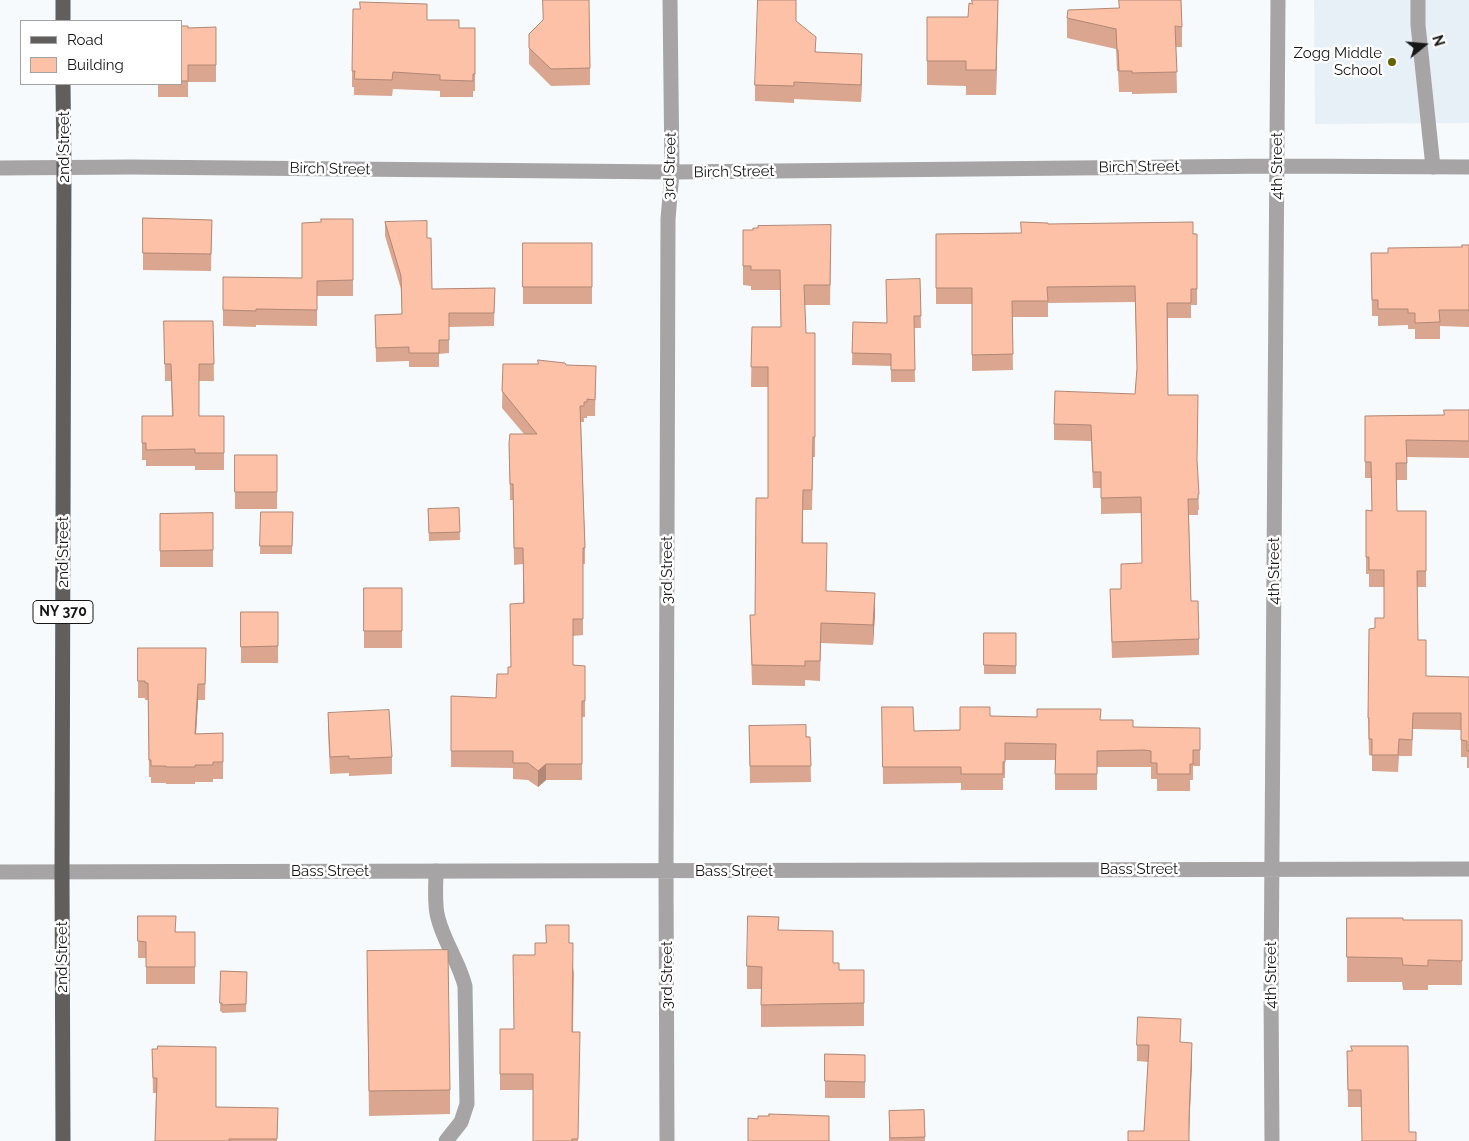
<!DOCTYPE html>
<html>
<head>
<meta charset="utf-8">
<style>
  body { margin:0 }
  #map { position:relative; width:1469px; height:1141px; overflow:hidden; background:#f7fafc; font-family:Raleway,sans-serif }
  canvas { display:block }
  .legend { position:absolute; left:20px; top:20px; width:162px; height:65px; box-sizing:border-box; background:#fff; border:1px solid #a2a2a3; margin:0; padding:6px 9px; list-style:none; font-size:15px; color:#171718 }
  .legend li { display:flex; align-items:center; gap:10px; height:25px }
  .legend b { width:25px; border:1px solid #a2a2a3 }
  .north { position:absolute; left:1399px; top:20px; width:50px; height:50px; -webkit-text-stroke:4px #fff; paint-order:stroke; rotate:73deg; font-size:14px; font-weight:700; line-height:20px; text-align:center; color:#171718 }
  .north::after { content:''; display:block; margin:auto; width:18px; height:22px; background:#171718; clip-path:polygon(50% 0,100% 100%,50% 72%,0 100%) }
</style>
</head>
<body>
<div id="map">
<canvas width="1469" height="1141"></canvas>
<ul class="legend">
<li><b style="height:6px;background:#615f5e"></b>Road</li>
<li><b style="height:14px;background:#fdc1a7"></b>Building</li>
</ul>
<div class="north">N</div>
</div>
<script>
const c = document.querySelector('canvas').getContext('2d');
c.lineJoin = 'round';
function paint(path, color) {
  c.fillStyle = color;
  c.fill(path, 'evenodd');
}
function stroke(path, color, width, dash) {
  c.strokeStyle = color;
  c.lineWidth = width;
  c.lineCap = dash ? 'butt' : 'round';
  c.setLineDash(dash || []);
  c.stroke(path);
}
function drawText(font, color, halo, rows, align = 'center') {
  c.font = font + ' Raleway,sans-serif';
  c.lineWidth = 5;
  c.setLineDash([]);
  c.textBaseline = 'middle';
  c.strokeStyle = halo;
  c.fillStyle = color;
  for (const [text, x, y, turn = 0] of rows) {
    c.save();
    c.translate(x, y);
    c.rotate((+turn || 0) * Math.PI / 180);
    c.textAlign = isNaN(turn) ? turn : align;
    if (halo) c.strokeText(text, 0, 0);
    c.fillText(text, 0, 0);
    c.restore();
  }
}
const built = new Path2D(`
  M1314,0H1469V123L1315,124Z`);
const lane = new Path2D(`
  M1418,0V25L1433,167
  M436,871C436,885 434,905 438,918C444,942 459,962 465,986L467,1104L461,1122L446,1141`);
const street = new Path2D(`
  M0,168L131,167L672,172L1277,166L1469,167
  M0,872L1469,869
  M667,1141L666,871L668,219L672,172L670,0
  M1272,1141L1271,992L1278,0`);
const primary = new Path2D(`
  M63,0V21
  M63,1141L62,872L64,167L63,84`);
const wall = new Path2D(`
  M972,0H998L996,95H966V86L927,85V17H968L972,4Z
  M1067,18L1182,27V47H1176L1177,93L1132,94V92H1119L1118,71H1117L1116,49L1067,38Z
  M427,20L459,28H475V91H473V97H440V91L393,89L392,96L354,95V87H352V71Z
  M796,22L816,52L862,70L861,102L794,99V103L755,101V85Z
  M181,26L188,28L216,27V82H188V97H158V84H181Z
  M529,34L590,68V85L551,86L529,64Z
  M143,218L212,220L211,271L143,270Z
  M353,219V296H317V326L256,325V327L223,326V277L302,278L321,222Z
  M385,222L427,238L432,289L495,288L494,326L449,327V353L439,354V367H409V361L376,362L375,315L402,314L401,289L385,236Z
  M1048,224L1197,234V305H1191V318H1168V395L1197,464L1199,510H1198V515H1189L1191,601L1199,639V655L1112,658L1110,589H1121L1142,563L1141,513L1101,514V488H1093L1091,441L1054,440V424L1135,394L1137,371L1135,302L1048,303V317H1012L1013,370L972,371V304H936V234L1021,233Z
  M743,230L831,245L830,305H805L806,333H815V457H813L812,510H803V543L826,591L875,613L873,645L821,643L820,681L805,680V686L752,685L750,615H755L768,498V387H751L752,327H781L780,290H751V286L743,285Z
  M523,243H592V304H523Z
  M1469,245V327L1440,326V339H1415V329H1408V325L1378,326V316H1372L1371,253H1388L1462,247Z
  M920,279L921,328H914L915,382H891V366L852,365L853,322L886,323Z
  M164,321H213L214,381H199V416H224V470H195V466H146V460H142V416H172L171,381H165Z
  M503,364L596,366L595,416H587V418H584V422H581L585,548V564H583V635L573,636V665L585,666V717H582V780H546L538,787L528,780L513,779V768L451,767V696L496,698L511,667L523,603V564L514,565L513,500H510L509,443L524,434L502,408Z
  M1469,410V458L1407,457V480H1396L1397,511H1426V587H1417L1418,640L1426,676L1469,677V768H1467V757H1461V730L1413,729L1412,756H1399L1398,772L1372,771V756L1369,755L1368,718L1375,628L1384,618V587H1369V574H1366V510H1372L1371,478H1365V416L1444,415Z
  M235,455H277V509H235Z
  M459,508L460,540L429,541L428,509Z
  M261,512H293L292,554H260Z
  M213,513V567H160V514Z
  M364,588H402V648H364Z
  M241,612H278V663H241Z
  M984,633H1016V674H984Z
  M206,648L205,700H198L196,734L223,733V779H213V782H195V784H166V783H151V777H149L148,700H145V698H138V681Z
  M882,707L914,731L960,730L990,716L1101,720L1133,727L1200,728V766H1193V780H1190V791H1157V779H1151V767H1097V790H1055V760H1005V778H1003V790H961V783L883,784Z
  M328,713L392,757V774L349,776V773L330,774L328,730Z
  M749,726L810,737L811,782L750,783Z
  M138,916L176,932H195V984H146V958H138Z
  M1347,918L1403,920H1462V985H1428V990H1403L1402,982H1347Z
  M779,930L833,963L839,970H864V1026L761,1027V989H747V966Z
  M569,943L574,973L573,1032L578,1141H533V1090H500V1029H514L535,955Z
  M221,971L247,972L246,1012L222,1013V1012L220,1011Z
  M367,975L450,1090V1114L369,1116Z
  M1180,1042L1192,1060L1189,1132L1144,1131L1148,1062L1137,1061V1045Z
  M152,1049L216,1107L278,1108L277,1141H155L156,1093H153Z
  M1347,1051L1409,1132L1361,1107H1348Z
  M825,1054L865,1055V1098H825Z
  M924,1110L925,1141H889V1111Z`);
const shadedWall = new Path2D(`
  M998,0L996,95V70Z
  M862,54V70L861,102V85Z
  M875,593V613L873,645V625Z
  M198,684V700L195,750V734Z
  M546,764V780L538,787V771Z
  M1192,1043V1060L1189,1134V1118Z`);
const building = new Path2D(`
  M543,0H589L590,68L551,69L529,48V34L543,20Z
  M758,0H796V21L816,37L815,52L862,54L861,85L794,82V86L755,85Z
  M972,0H998L996,70H966V61H927V17H968L969,3L972,4Z
  M1119,0H1181L1182,27L1175,26L1177,72L1132,73V71H1119L1118,50H1117L1116,29L1067,18L1068,10L1119,8Z
  M360,2L427,4V20H459V28H475V74H473V81L440,80V75L393,72L392,80L354,79L355,71H352L353,9H360Z
  M181,26H188V28L216,27V65H188V81H181Z
  M143,218L212,220L211,254L143,253Z
  M321,219H353V280L317,281V310L256,309V311L223,310V277L302,278V223L321,222Z
  M427,221V238H431L432,289L495,288L494,313H449V340H439V353H409V347L376,348L375,315L402,314L401,276L385,222Z
  M1021,222L1048,223V224L1193,222V234H1197V289H1191V303H1167L1168,395H1198L1197,460L1199,494H1198V499H1188L1191,601H1198L1199,639L1112,642L1110,589H1121V564L1142,563L1141,497L1101,498V472H1093L1091,425L1054,424L1055,391L1135,394L1137,368L1135,286L1047,287L1048,301H1012L1013,354L972,355V288H936V234L1021,233Z
  M831,225L830,285H804L806,333H815V437H813L812,490H803L802,543H827L826,591L875,593L873,625L821,623L820,661H805V666L752,665L750,615H755L756,498H768V367H751L752,327H781L780,270H751V266H743V230H753V228H758V226Z
  M523,243H592V287H523Z
  M1462,245H1469V310H1439L1440,322L1415,323V313H1408V309H1378V300H1372L1371,253H1388V248L1462,247Z
  M920,279L921,316H914L915,370H891V354L852,353L853,322L887,323L886,280Z
  M164,321H213L214,364H199V416H224V453H195V449L146,450V443H142V416H173L171,364H165Z
  M538,360L565,363L566,365L596,366L595,400L587,399V402H584V406H580L585,548H583V619H573V665L585,666V701H582V764H546L538,771L528,763H513V751H451V696L496,698L497,674H508V667H511L510,604L524,603L523,548H514L513,484H510L509,443L510,434H537L502,391L503,364H538Z
  M1444,410H1469V441L1406,440L1407,463H1396L1397,511H1426V571H1417L1418,640H1426V676L1469,677V751H1467V741L1461,740V713H1413L1412,740L1399,739L1398,755H1372V739H1369V718H1368L1369,629L1375,628V618H1384V570H1369V557H1366V510L1372,511L1371,462H1365V416L1444,415Z
  M235,455H277V492H235Z
  M459,508L460,532L429,533L428,509Z
  M261,512H293L292,546H260Z
  M213,513V550L160,551V514Z
  M364,588H402V631H364Z
  M241,612H278V646L241,647Z
  M984,633H1016V666L984,665Z
  M138,648H206L205,684H198L195,734L223,733V762H213V765H195V767H166V766H151V760H149L148,683H145V681H138Z
  M882,707H913L914,731L960,730V707H990V716L1037,717V709H1101L1100,720H1133V727L1200,728V750H1193V764H1190V774H1157V763H1151V751L1144,750L1097,751V774H1055L1056,744L1005,743V762H1003V774H961V767H883Z
  M389,710L392,757L349,759V756L330,757L328,713Z
  M806,725V737H810L811,766H750L749,726Z
  M138,916H176L175,932H195V967H146V942L138,941Z
  M748,916L779,917L778,930L833,931V963H839V970H864V1003L761,1005L762,967L747,966Z
  M1347,918H1403V920H1462V961L1428,960V966L1403,965L1402,958L1347,957Z
  M546,925H569V943H573L572,1032H580L578,1139H572V1141H533V1074H500V1029H514L513,955H535V943H546Z
  M448,950L450,1090L369,1091L367,951Z
  M221,971L247,972L246,1004L222,1005V1003H220Z
  M1138,1017L1181,1019L1180,1042L1192,1043L1189,1118V1141H1128V1131H1144L1149,1045H1137Z
  M158,1046L216,1047V1107L278,1108L277,1139H229V1141H155L157,1078H153L152,1049H157Z
  M1351,1046H1408L1409,1132H1416V1141H1362L1361,1090H1348L1347,1051H1352Z
  M825,1054L865,1055V1082L825,1081Z
  M924,1110L925,1137L890,1138L889,1111Z
  M769,1114L829,1116V1141H748V1118L758,1119V1116H769Z`);
const markers = [
  [1392,62,5,"#616500"]
];
const shields = [
  [63,612,60]
];
const shieldNames = [
  ["NY 370",63,612]
];
const poiNames = [
  ["Zogg Middle",1382,53],
  ["School",1382,70]
];
const streetNames = [
  ["2nd Street",64,147,-90],
  ["3rd Street",670,166,-88],
  ["4th Street",1277,166,-90],
  ["Birch Street",1139,167,-1],
  ["Birch Street",330,169,1],
  ["Birch Street",734,172,-1],
  ["2nd Street",63,552,-90],
  ["3rd Street",667,570,-90],
  ["4th Street",1274,571,-90],
  ["Bass Street",1139,869],
  ["Bass Street",330,871],
  ["Bass Street",734,871],
  ["2nd Street",62,957,-90],
  ["3rd Street",667,975,-90],
  ["4th Street",1271,975,-90]
];
paint(built, '#e7eff7');
stroke(lane, '#a6a4a4', 15);
stroke(street, '#a6a4a4', 15);
stroke(primary, '#615f5e', 15);
paint(wall, '#daa690');
paint(shadedWall, '#b18775');
paint(building, '#fdc1a7');
stroke(building, '#b18775', 1);
for (const [x, y, r, color] of markers) {
  const dot = new Path2D();
  dot.arc(x, y, r, 0, 2 * Math.PI);
  c.fillStyle = color;
  c.fill(dot);
  stroke(dot, '#fff', 2);
}
for (const [x, y, w] of shields) {
  const box = new Path2D();
  box.roundRect(x - w / 2, y - 11.5, w, 23, 4);
  c.fillStyle = '#fff';
  c.fill(box);
  stroke(box, '#171718', 1);
}
drawText('bold 14px', '#171718', null, shieldNames);
drawText('15px', '#171718', '#fff', poiNames, 'right');
drawText('15px', '#171718', '#fff', streetNames);
</script>
</body>
</html>
